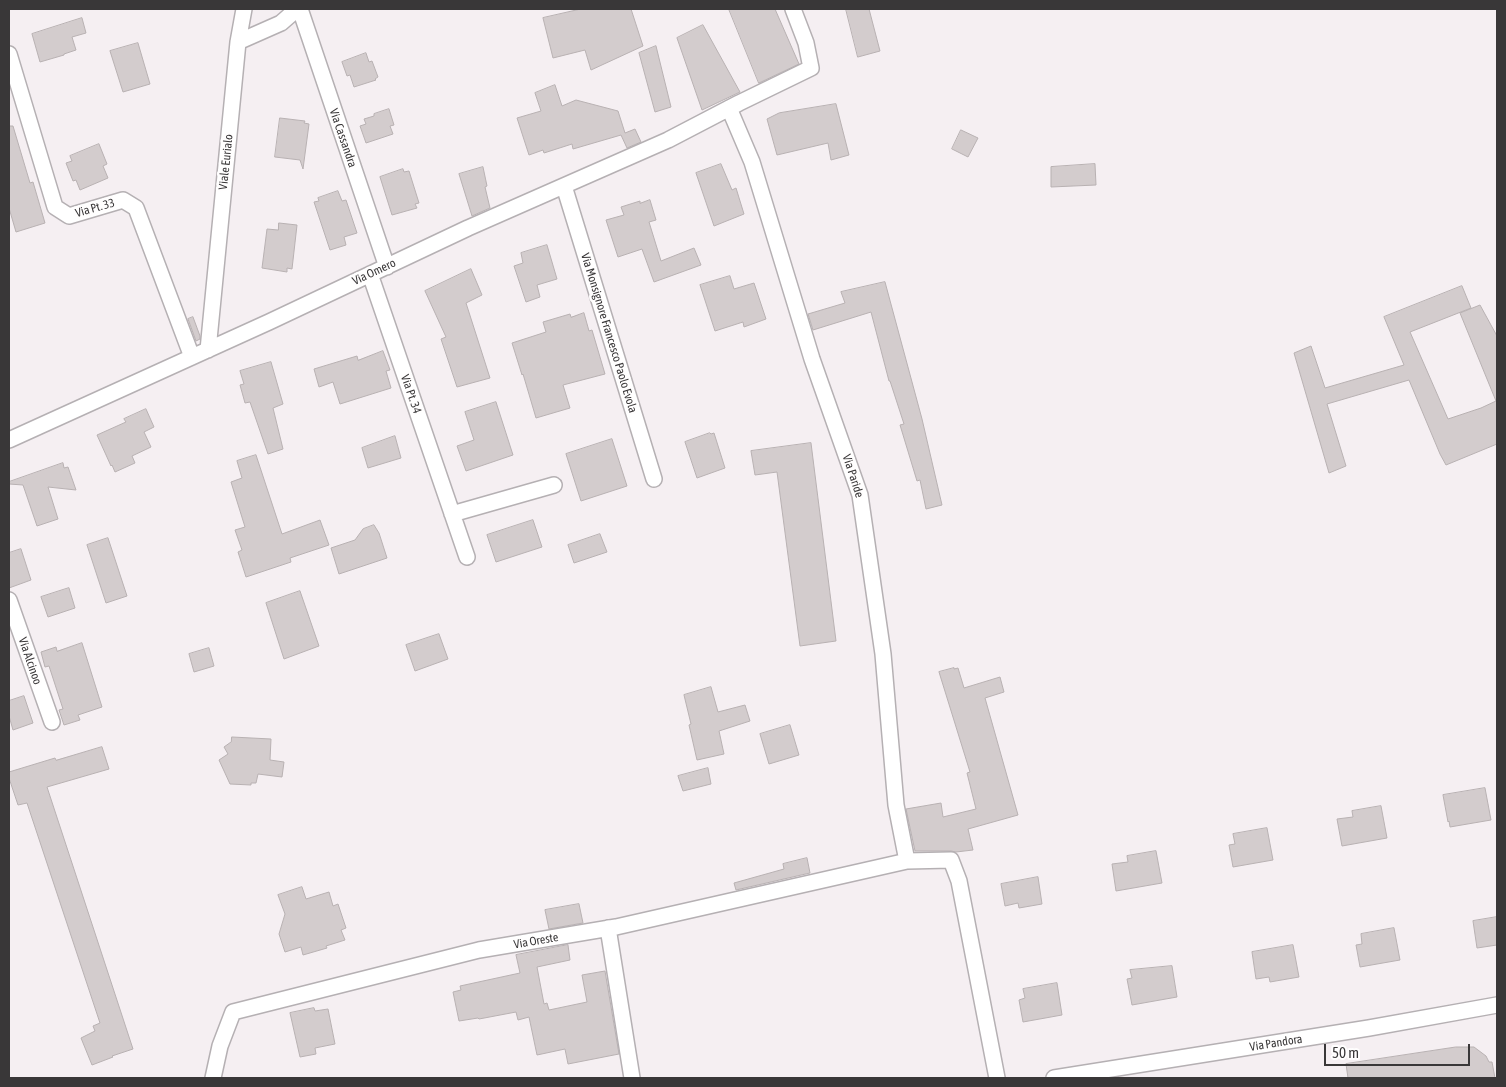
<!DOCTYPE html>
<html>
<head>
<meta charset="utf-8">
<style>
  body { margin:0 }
  #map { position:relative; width:1506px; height:1087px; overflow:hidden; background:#f5eff2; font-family:"Asap Condensed",sans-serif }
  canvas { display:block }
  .frame { position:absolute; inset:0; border:10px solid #393738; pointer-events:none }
  .scale { position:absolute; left:1324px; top:1044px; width:146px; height:22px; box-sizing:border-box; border:2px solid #393738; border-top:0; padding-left:6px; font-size:15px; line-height:18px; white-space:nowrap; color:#393738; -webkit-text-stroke:4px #fffefe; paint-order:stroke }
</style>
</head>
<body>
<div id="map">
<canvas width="1506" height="1087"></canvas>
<div class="frame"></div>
<div class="scale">50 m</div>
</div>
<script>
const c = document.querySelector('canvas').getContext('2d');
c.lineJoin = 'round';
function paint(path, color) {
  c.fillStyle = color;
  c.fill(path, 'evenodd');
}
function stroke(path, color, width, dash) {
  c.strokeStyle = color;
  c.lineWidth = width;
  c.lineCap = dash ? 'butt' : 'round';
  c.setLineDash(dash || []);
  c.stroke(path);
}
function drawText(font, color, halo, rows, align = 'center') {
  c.font = font + ' "Asap Condensed",sans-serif';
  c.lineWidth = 5;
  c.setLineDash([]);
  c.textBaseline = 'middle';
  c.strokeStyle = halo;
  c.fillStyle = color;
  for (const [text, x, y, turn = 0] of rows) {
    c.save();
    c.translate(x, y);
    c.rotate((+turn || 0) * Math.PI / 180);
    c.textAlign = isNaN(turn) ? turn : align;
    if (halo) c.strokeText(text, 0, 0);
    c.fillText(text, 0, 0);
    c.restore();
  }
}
const building = new Path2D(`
  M581,9H631L643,46L591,70L585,50L553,58L543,18Z
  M729,9H775L799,64L759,83Z
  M846,9H869L880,51L858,57Z
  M82,18L86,33L72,37L76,50L64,54V55L40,62L32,34Z
  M703,25L740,92L702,110L677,38Z
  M138,43L150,84L123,92L110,51Z
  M656,46L671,107L655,112L639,53Z
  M366,53L369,62L372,61L378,77L375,79L376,80L354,87L350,75L347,76L342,62Z
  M555,85L562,106L576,100L618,111L625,133L635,129L641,142L627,148L621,135L573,149L572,144L544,153L543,150L529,155L517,118L541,111L535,93Z
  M836,104L849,155L831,160L828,143L777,155L767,119L779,113Z
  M389,109L394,125L390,126L393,134L366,143L360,126L366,124L364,119L374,116V114Z
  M280,118L305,121L304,123L309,124L303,169L300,160L275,157Z
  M9,126H13L30,183L33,182L45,223L16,232L9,208Z
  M961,130L978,138L968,157L952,149Z
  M99,144L107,164L103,166L108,178L80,190L76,180L73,181L66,163L72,161L70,156Z
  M721,164L732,190L736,188L744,214L714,226L696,173Z
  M1095,164L1096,185L1051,187V167Z
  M483,167L487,186L485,187L490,208L472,216L459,174Z
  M403,169L404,172L409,171L419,203L415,204L417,208L392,215L380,177Z
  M338,191L342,201L346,200L357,233L344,237L346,245L330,250L314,202L319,201L318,198Z
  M650,200L656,220L649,222L661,261L694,248L701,265L654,282L642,249L618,257L606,220L624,215L621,207L640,201V203Z
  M279,223L297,225L292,269L287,268V272L262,268L267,229L278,230Z
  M547,245L557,279L537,285L540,297L526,302L514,266L523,263L521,253Z
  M471,269L482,295L466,303L490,378L457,387L441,339L446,337L425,291Z
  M730,276L734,289L754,283L766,319L744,327L743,322L715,331L700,285Z
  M885,282L922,419L942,505L926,509L920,480L917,481L900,425L904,424L890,381H889L871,312L813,330L808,314L845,303L841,292Z
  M1462,286L1471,308L1410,332L1448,419L1481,408L1496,401L1460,313L1480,305L1497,336V444L1446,465L1440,454L1409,380L1327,404L1346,466L1329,473L1294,353L1311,346L1325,388L1404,365L1384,317Z
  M584,313L589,331L592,330L605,374L563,385L570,408L536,418L523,374L522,375L512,343L546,332L543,322L570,314L571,317Z
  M193,317L200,336V339L196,341L188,319Z
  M383,351L390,370L386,371L391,388L340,404L333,382L319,387L314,369L357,356L358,360Z
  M271,362L283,404L273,408L283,449L268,454L250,402L245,403L240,385L244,384L240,371Z
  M496,402L513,455L466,471L457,446L474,440L465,412Z
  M146,409L154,427L144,432L151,447L132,456L135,463L115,472L112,465L111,466L97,435L126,422L124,419Z
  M710,433L711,434L714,433L725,468L697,478L685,442Z
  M395,436L401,458L368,468L362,448Z
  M612,439L627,486L581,501L566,454Z
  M811,443L836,641L800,646L777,472L755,475L751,451Z
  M256,455L282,534L320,520L329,545L290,558L291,562L246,577L238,552L242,550L235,530L245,527L231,482L242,478L237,461Z
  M63,463L64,468L68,467L76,490L48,487L58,519L37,526L23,485L9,484V482Z
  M533,520L542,547L496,562L487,535Z
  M374,525L379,533L387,558L339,574L331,548L355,540L363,529Z
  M600,534L607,552L574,563L568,545Z
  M108,538L127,596L106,603L87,545Z
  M21,549L31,580L9,588V553Z
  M69,588L75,608L48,617L41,597Z
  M300,591L319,646L284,659L266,603Z
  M439,634L448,659L415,671L406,645Z
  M82,643L102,707L78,715L80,720L64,725L59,710L63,709L49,666L45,667L41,652L56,647L57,651Z
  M209,648L214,666L194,672L189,654Z
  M954,668V669L958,668L964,688L1000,677L1004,692L985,698L1018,815L968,829L973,850L956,852L951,851H915L906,809L941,803L943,817L976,809L967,773L970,772L939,672Z
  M711,687L718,712L745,705L750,721L719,731L724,754L697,760L689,725L691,724L684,695Z
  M24,696L33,723L13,730L9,716V701Z
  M790,725L799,755L769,764L760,734Z
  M232,737L271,739L270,760L284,762L282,777L258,774L256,783H251V785L230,784L219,760L228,754L224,747L231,742Z
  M102,747L109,769L47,787L133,1049L112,1056L113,1057L92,1065L81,1038L95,1031L93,1026L100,1023L27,803L18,805L9,778V772L55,758L56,760Z
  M708,768L711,784L683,791L678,776Z
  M1485,788L1491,820L1450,827L1449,821L1448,822L1443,795Z
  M1381,806L1387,838L1342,846L1337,819L1353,817L1352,811Z
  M1267,828L1273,860L1233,867L1229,845L1235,844L1233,834Z
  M1156,851L1162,883L1116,891L1112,864L1128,862L1127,856Z
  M807,858L810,873L736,890L734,883L784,869L783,864Z
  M1038,877L1042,904L1019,908L1018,903L1005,906L1001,884Z
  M302,887L306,899L329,892L333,906L338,904L346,928L341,930L345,940L326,946L327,948L303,955L301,947L285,952L279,934L285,914L278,895Z
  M579,904L583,923L549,929L545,910Z
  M1497,917V945L1477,948L1473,921Z
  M1394,928L1400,960L1360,967L1356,945L1362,944L1361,934Z
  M568,945L570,960L537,967L544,1004L547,1003L549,1010L587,1002L582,975L605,971L619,1054L568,1064L565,1049L537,1055L529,1017L518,1020L516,1012L479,1019L478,1018L459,1021L453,992L461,990L460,986L520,973L516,955Z
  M1293,945L1299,977L1270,982L1269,977L1256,979L1252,952Z
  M1172,966L1177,997L1132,1005L1127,979L1132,978L1130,970Z
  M1057,983L1062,1015L1023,1022L1019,1000L1025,998L1023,989Z
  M314,1008L315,1011L328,1009L335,1044L315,1048L316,1054L300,1057L290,1013Z
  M1456,1047H1474L1486,1056L1489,1062H1492L1495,1078H1348L1346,1064Z`);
const minor = new Path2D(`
  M300,9L387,267
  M238,42L281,23L297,9
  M9,54L55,207L69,216L123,200L136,208L192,357
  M729,108L752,162L812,359L860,495L883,654L896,805L907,861
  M564,186L654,479
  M370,274L467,557
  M208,350L238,42L244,9
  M9,440L269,322L468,228L668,140L739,103L811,68L806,43L793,9
  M452,514L554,485
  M9,600L52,722
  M608,928L632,1078
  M213,1078L220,1046L233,1012L479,950L616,927L907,861L951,860L959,881L997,1078
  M1054,1078L1369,1028L1497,1005`);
const streetNames = [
  ["Via Cassandra",343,138,71],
  ["Viale Eurialo",226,162,-84],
  ["Via Pt. 33",95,208,-16],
  ["Via Omero",374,272,-25],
  ["Via Monsignore Francesco Paolo Evola",609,333,73],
  ["Via Pt. 34",411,394,71],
  ["Via Paride",853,476,72],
  ["Via Alcinoo",30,661,71],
  ["Via Oreste",536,941,-10],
  ["Via Pandora",1276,1043,-9]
];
paint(building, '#d3cccd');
stroke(building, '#b8b1b2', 1);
stroke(minor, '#b5b0b3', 18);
stroke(minor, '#fff', 15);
drawText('12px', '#393738', '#fffefe', streetNames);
</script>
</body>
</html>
